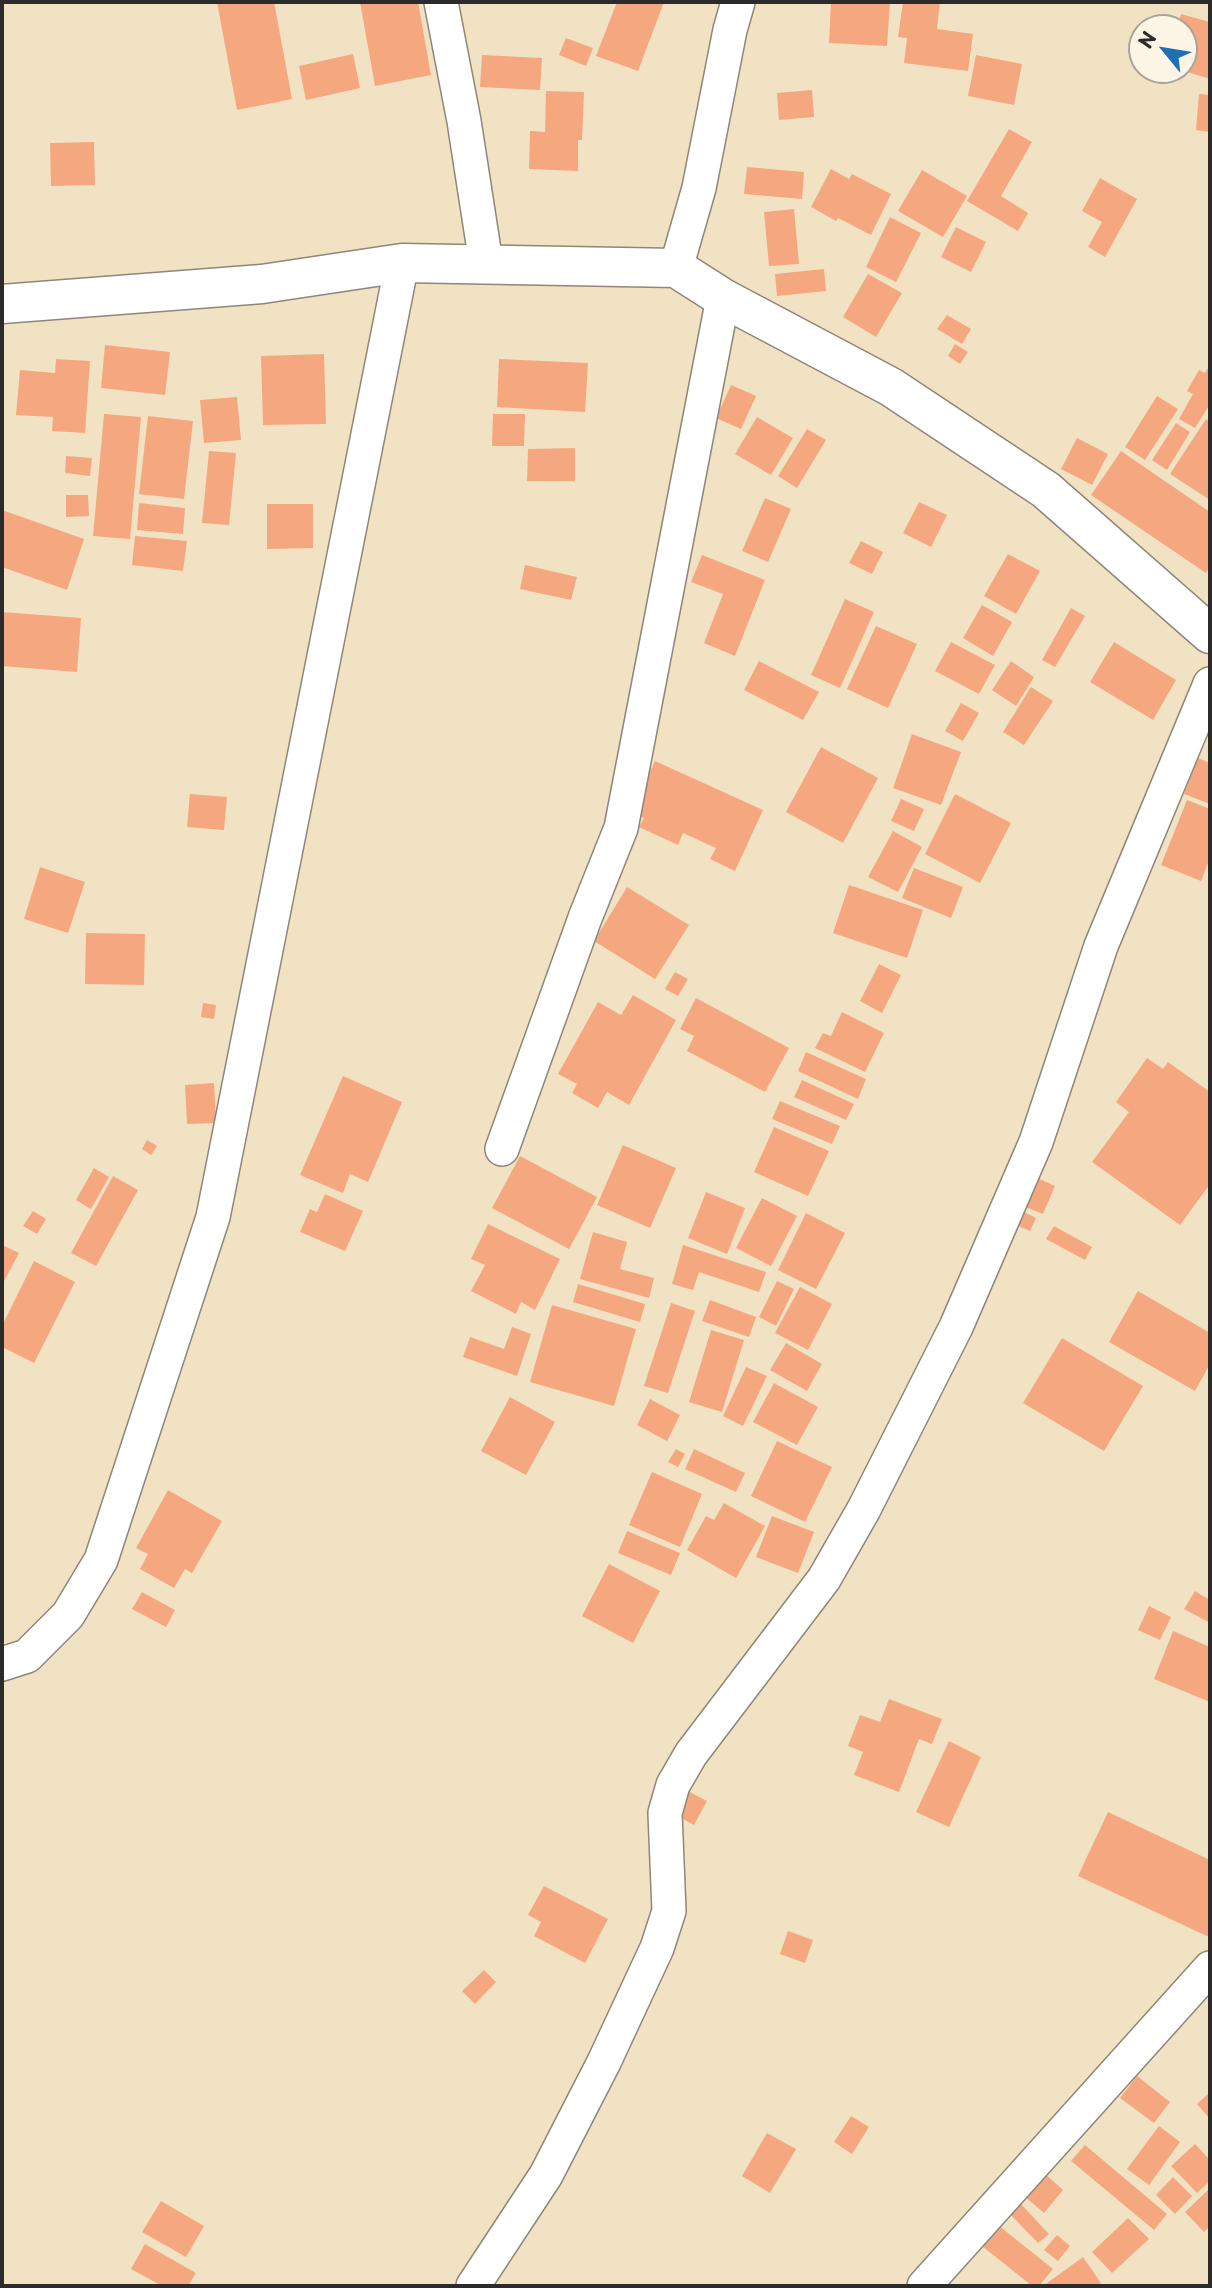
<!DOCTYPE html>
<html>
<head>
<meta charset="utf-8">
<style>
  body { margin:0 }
  #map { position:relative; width:1212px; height:2288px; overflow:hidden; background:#f2e2c4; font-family:"Playpen Sans",sans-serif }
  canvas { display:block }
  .frame { position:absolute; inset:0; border:4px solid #2b2b2b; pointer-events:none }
  .north { position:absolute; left:1128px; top:14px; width:70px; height:70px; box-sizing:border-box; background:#fcf5e5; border:2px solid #a8a49b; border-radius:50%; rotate:300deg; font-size:19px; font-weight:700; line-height:28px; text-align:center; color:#2b2b2b }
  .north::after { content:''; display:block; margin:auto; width:24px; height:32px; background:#1f6fb2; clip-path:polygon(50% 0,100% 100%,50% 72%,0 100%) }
</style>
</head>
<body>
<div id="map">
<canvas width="1212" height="2288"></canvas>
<div class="frame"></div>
<div class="north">N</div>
</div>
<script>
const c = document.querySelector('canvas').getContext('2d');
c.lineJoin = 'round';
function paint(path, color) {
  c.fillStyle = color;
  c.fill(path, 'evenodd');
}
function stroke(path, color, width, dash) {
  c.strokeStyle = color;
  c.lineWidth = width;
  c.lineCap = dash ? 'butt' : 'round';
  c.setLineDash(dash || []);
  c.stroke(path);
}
const building = new Path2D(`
  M217,2H274L292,99L237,110Z
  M360,2H418L431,75L375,86Z
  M617,2H664L638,71L596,56Z
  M831,2H890L887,46L829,43Z
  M903,2H940L937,29L973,34L968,71L904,63L907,38L898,37Z
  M1181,14L1210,22V79L1184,71V28H1177Z
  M566,38L593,48L586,66L559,55Z
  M353,54L360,88L306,100L299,66Z
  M482,55L542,58L540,90L480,87Z
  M976,55L1022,64L1014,105L968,96Z
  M812,90L814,117L779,120L777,93Z
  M546,91L584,92L582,140H578V171L529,169L530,131L545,132Z
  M1199,94L1210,95V132L1196,130Z
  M1009,129L1032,142L1001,196L1028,213L1018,231L967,201Z
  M94,142L95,185L51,186L50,143Z
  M747,167L804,172L802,199L744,194Z
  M831,169L849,179L852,174L891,194L871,235L838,218L836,221L811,207Z
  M922,170L967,196L943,237L898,211Z
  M1100,178L1137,199L1105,257L1088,247L1102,222L1082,211Z
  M794,209L799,264L769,266L764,212Z
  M890,217L921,233L896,282L866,267Z
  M956,227L986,242L971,272L941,257Z
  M824,269L826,291L777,296L775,274Z
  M868,274L902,293L876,337L843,317Z
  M947,315L971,329L962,344L937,329Z
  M955,344L968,352L960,364L948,356Z
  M105,345L170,352L165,395L101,388Z
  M324,354L326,424L263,425L261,356Z
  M56,359L90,361L85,433L52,431L53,417L16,415L20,370L55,373Z
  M499,359L588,363L585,412L497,407Z
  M1207,369L1210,370V404L1195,428L1179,419L1193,394L1187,391L1199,370L1205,373Z
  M731,385L756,396L741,429L716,418Z
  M1157,396L1178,409L1145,460L1125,447Z
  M237,397L241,440L204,443L200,400Z
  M104,414L141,417L130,539L93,536Z
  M493,414H525L524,446H492Z
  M148,416L193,421L184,499L139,494Z
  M757,417L793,438L771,475L735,454Z
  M1206,419L1210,422V500L1170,474Z
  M1176,423L1190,432L1167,470L1152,460Z
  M807,429L826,440L797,488L778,476Z
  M1077,438L1108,454L1092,485L1061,469Z
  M575,448V481H527L528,449Z
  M209,451L236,453L229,525L202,523Z
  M1121,451L1210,512V566L1206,573L1091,495Z
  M66,456L92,458L90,476L65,473Z
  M66,495H88L89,516L66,517Z
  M765,498L791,509L768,562L742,551Z
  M919,502L947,515L931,547L903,533Z
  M139,503L185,508L183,534L137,530Z
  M267,504H313V548L267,549Z
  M2,510L84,539L67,590L2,567Z
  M135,536L187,541L183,571L132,565Z
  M861,541L883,552L872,574L849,563Z
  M1008,554L1040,571L1016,614L984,596Z
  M702,555L765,580L735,656L704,643L723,594L691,582Z
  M525,565L577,577L571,600L520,589Z
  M845,599L874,612L840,688L811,675Z
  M982,605L1012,622L993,656L963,638Z
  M1071,608L1085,616L1055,667L1042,660Z
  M2,612L81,618L77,672L2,666Z
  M876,626L917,644L888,708L847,689Z
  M951,642L995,665L979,694L935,671Z
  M1114,642L1176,680L1153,720L1090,682Z
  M759,661L819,692L803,720L744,690Z
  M1011,661L1034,677L1016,706L992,690Z
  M1031,687L1053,701L1024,745L1003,732Z
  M961,703L979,713L963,741L945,731Z
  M912,734L961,752L941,805L893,788Z
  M821,747L878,778L843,843L786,812Z
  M1198,758L1210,763V804L1184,794Z
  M655,761L763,810L735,871L710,859L716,848L683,833L678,845L639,827L644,818L631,813Z
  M190,794L227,797L224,830L187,827Z
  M955,794L1011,823L980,883L925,854Z
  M901,799L924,809L914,831L891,821Z
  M1187,800L1210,809V858L1201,881L1161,865Z
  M893,831L922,847L898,892L868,877Z
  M40,867L85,882L68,933L24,919Z
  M914,868L963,887L951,918L902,898Z
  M849,885L923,910L907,958L833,933Z
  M627,887L689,925L655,979L594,941Z
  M86,933L145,934L144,985L85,984Z
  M879,964L901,975L882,1013L860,1001Z
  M675,972L688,979L678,996L665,989Z
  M633,995L676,1020L629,1105L607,1092L598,1108L572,1093L577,1084L558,1074L598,1002L621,1015Z
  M696,998L789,1048L765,1092L687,1051L694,1036L680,1029Z
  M203,1003L216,1005L214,1019L201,1017Z
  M842,1012L884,1033L865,1072L815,1048L823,1033L831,1036Z
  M806,1052L866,1079L858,1099L798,1071Z
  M1147,1058L1163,1069L1168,1062L1210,1092V1184L1180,1225L1092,1162L1129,1112L1116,1102Z
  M343,1076L402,1102L368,1182L350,1174L343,1193L300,1175Z
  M802,1080L854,1104L846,1120L794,1097Z
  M214,1083L216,1123L187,1124L185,1085Z
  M780,1101L840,1126L832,1144L772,1119Z
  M774,1127L829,1151L808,1196L754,1172Z
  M147,1140L157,1146L151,1155L142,1149Z
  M623,1145L676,1168L650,1228L597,1205Z
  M520,1156L597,1197L569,1249L492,1208Z
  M94,1168L109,1177L91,1209L76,1200Z
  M113,1176L138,1190L96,1266L71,1253Z
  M1035,1177L1055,1186L1043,1214L1023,1206Z
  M706,1192L745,1208L727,1254L688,1238Z
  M325,1194L363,1211L345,1251L300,1232L310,1209L317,1212Z
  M762,1198L797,1216L771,1266L736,1248Z
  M33,1211L46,1219L37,1234L23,1226Z
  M1022,1211L1036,1218L1030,1231L1016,1225Z
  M806,1213L845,1233L816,1289L778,1270Z
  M488,1224L560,1259L535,1310L521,1302L516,1314L471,1291L485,1265L471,1259Z
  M1054,1226L1092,1247L1085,1260L1046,1239Z
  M593,1232L627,1242L620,1269L654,1278L649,1298L580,1279Z
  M2,1245L19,1253L2,1285Z
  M683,1245L766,1272L759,1292L699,1272L693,1290L672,1284Z
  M34,1261L75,1282L34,1363L2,1347V1326Z
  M777,1281L794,1289L776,1326L759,1317Z
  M578,1284L645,1304L640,1322L573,1302Z
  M800,1287L832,1304L808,1350L775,1333Z
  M1138,1291L1210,1333V1364L1195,1391L1109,1342Z
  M710,1300L756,1317L749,1337L702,1321Z
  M671,1303L695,1311L668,1393L644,1386Z
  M552,1305L636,1329L614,1406L530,1382Z
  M512,1327L531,1334L517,1376L463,1357L470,1337L504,1349Z
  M711,1330L744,1340L722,1412L689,1402Z
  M1062,1338L1143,1386L1104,1451L1023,1403Z
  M786,1343L822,1364L807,1391L770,1370Z
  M746,1367L767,1376L743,1426L723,1416Z
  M774,1383L818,1407L797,1445L753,1422Z
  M510,1397L555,1422L526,1475L481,1451Z
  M650,1399L680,1415L667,1441L637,1425Z
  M777,1441L832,1467L805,1522L751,1496Z
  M676,1449L685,1454L678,1467L668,1462Z
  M694,1449L745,1473L736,1492L685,1469Z
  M652,1472L702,1494L680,1547L629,1525Z
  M168,1490L222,1521L192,1573L185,1569L174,1588L140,1569L148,1554L136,1548Z
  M724,1503L765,1526L736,1578L687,1550L706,1516L714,1520Z
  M772,1516L814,1532L798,1573L756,1557Z
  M627,1531L680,1553L671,1575L618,1553Z
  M609,1564L660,1591L633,1643L582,1616Z
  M1195,1591L1210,1600V1623L1184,1609Z
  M142,1592L175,1610L166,1627L132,1609Z
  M1149,1606L1171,1617L1160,1640L1138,1630Z
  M1173,1631L1210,1647V1702L1154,1679Z
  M889,1699L942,1719L932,1744L919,1739L899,1792L854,1775L863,1752L848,1746L860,1715L880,1722Z
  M949,1741L981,1757L949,1827L916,1812Z
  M686,1790L707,1801L694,1825L674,1814Z
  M1108,1812L1210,1860L1209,1937L1078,1876Z
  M544,1886L608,1919L585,1963L534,1936L541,1922L528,1915Z
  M788,1931L813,1940L805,1963L780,1954Z
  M484,1970L496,1982L475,2004L462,1991Z
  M1137,2076L1170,2102L1154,2123L1120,2098Z
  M1210,2092V2119L1197,2104Z
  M851,2116L869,2127L852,2154L834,2142Z
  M1159,2126L1180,2142L1149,2185L1127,2169Z
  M767,2133L796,2149L770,2193L742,2176Z
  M1195,2144L1210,2160V2181L1197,2193L1171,2166Z
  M1085,2145L1167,2214L1154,2230L1071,2161Z
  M1044,2173L1063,2190L1044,2213L1024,2196Z
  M1173,2177L1192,2196L1175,2214L1156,2195Z
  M1210,2188V2226L1204,2232L1185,2212Z
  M161,2201L204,2226L186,2257L142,2232Z
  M1020,2203L1049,2234L1038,2243L1009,2213Z
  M1128,2218L1149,2239L1112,2273L1092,2252Z
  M998,2225L1053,2269L1039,2286H1032L982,2246Z
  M1057,2235L1070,2246L1058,2261L1044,2250Z
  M145,2244L196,2273L188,2286H162L131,2269Z
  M1083,2257L1101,2283L1096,2286H1043Z`);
const street = new Path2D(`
  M441,2L464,121L486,263
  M676,268L699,188L730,30L738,2
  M502,1149L585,918L621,828L723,298
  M2,1664L27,1656L68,1615L101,1560L213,1217L402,263
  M473,2286L546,2175L604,2062L657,1948L669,1911L665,1813L673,1785L691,1754L824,1579L864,1509L956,1327L1036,1142L1101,946L1210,684
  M924,2286L1210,1968`);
const secondary = new Path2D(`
  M2,304L262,284L402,263L676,268L723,298L891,387L1046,490L1210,634`);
paint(building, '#f5a880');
stroke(street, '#8e8678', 36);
stroke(secondary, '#8e8678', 41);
stroke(street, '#fff', 33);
stroke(secondary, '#fff', 38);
</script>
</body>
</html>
